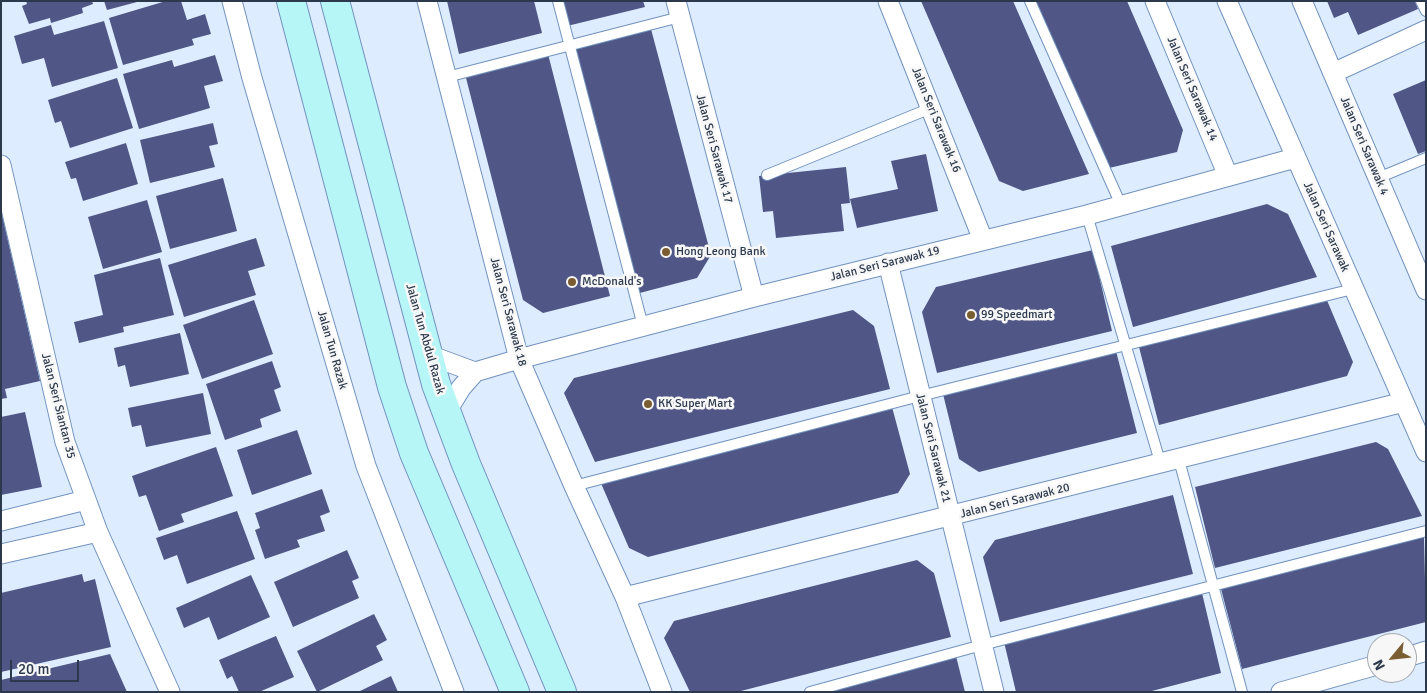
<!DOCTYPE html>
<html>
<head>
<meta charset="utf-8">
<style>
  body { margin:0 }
  #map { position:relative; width:1427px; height:693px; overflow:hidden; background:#deecff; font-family:Signika,sans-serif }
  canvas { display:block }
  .frame { position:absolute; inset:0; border:2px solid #2c394c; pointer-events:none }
  .north { position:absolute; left:1367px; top:633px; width:50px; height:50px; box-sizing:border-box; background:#f7f7f7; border:1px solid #a6abb3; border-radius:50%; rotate:242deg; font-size:14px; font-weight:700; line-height:20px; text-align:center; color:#2c394c }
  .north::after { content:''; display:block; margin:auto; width:18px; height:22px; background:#7a5d30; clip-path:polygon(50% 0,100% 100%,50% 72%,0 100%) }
  .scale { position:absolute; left:10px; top:660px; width:69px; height:22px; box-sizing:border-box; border:2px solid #2c394c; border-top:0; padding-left:6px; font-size:15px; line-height:18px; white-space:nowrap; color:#2c394c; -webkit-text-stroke:4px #f7f7f7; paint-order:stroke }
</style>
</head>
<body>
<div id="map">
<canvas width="1427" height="693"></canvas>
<div class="frame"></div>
<div class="north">N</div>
<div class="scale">20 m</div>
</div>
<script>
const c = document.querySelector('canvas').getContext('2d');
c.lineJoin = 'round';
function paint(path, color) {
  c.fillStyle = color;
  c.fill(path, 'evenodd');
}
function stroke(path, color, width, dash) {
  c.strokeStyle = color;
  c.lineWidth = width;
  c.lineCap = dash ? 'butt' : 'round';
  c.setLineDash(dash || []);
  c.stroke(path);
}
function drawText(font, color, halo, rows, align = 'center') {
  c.font = font + ' Signika,sans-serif';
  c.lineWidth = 5;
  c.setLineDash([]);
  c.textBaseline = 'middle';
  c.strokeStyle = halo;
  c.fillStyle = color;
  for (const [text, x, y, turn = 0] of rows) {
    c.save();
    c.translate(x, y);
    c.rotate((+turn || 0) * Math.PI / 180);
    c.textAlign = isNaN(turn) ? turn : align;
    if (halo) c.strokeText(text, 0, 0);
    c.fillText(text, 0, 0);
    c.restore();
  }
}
const building = new Path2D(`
  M26,1H92L93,4L82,8L83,13L51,23L50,18L29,24L22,6L27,4Z
  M104,1H137V2L107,10Z
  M166,1H181L187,20L205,14L211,34L192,39L194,45L123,65L109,18Z
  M447,1H534L542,33L459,54Z
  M556,1H643L645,7L563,27Z
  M921,1H1013L1089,174L1023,191L999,181Z
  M1036,1H1127L1183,130L1177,152L1109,168Z
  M1327,1H1415L1418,9L1358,35L1348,12L1334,18Z
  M104,21L118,68L52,87L44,58L22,64L14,36L51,25L54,35Z
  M651,29L711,255L697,278L632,295L567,50Z
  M548,54L610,296L543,313L523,300L465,74Z
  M215,55L223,81L204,86L210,108L139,129L123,74L172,60L174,67Z
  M117,78L133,128L70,148L61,121L55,123L48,100Z
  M1426,80V151L1418,154L1393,94Z
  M213,123L218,144L209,146L215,167L150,183L140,140Z
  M126,143L138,184L83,201L76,178L71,179L65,162Z
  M926,154L938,211L857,228L850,199L898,189L891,161Z
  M846,167L850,203L841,204L844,231L776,238L773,211L763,212L759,176Z
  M223,178L237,231L170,249L156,196Z
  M147,200L162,252L103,269L88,217Z
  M1267,204L1288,214L1317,277L1133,327L1111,246Z
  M1,210L40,381L5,389L7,398L1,399Z
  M256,238L265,266L248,271L256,295L184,317L168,265Z
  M1093,250L1112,331L937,373L922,312L936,287Z
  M160,258L174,315L123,327L124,332L79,343L74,322L103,315L94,275Z
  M1326,298L1353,362L1347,376L1159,425L1139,347Z
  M254,300L273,354L202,379L183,325Z
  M853,310L874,326L890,389L595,462L564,393L574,378Z
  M180,333L189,374L130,387L125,365L118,367L114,348Z
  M1116,351L1137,433L979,472L959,459L943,394Z
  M272,361L281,387L274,390L281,411L260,419L262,427L225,440L206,384Z
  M203,393L211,434L146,447L141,425L132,427L128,408Z
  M892,407L910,474L898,493L648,557L629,548L600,481Z
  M25,412L42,487L1,495V417Z
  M297,430L312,474L252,495L237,450Z
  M1376,442L1388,449L1422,516L1215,568L1195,487Z
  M216,447L233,496L181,514L184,522L159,531L146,495L139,497L132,476Z
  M322,489L330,512L320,516L325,531L297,540L300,547L265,559L255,530L260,528L255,513Z
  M1173,495L1193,574L1000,622L983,557L995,540Z
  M237,511L255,559L187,584L177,555L164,560L156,538Z
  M1424,537L1426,622L1242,669L1221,589Z
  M347,550L359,578L352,581L359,598L293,627L274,582Z
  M917,560L934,573L951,637L737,692H690L664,638L674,621Z
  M82,574L84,582L95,579L111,647L1,672V593Z
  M251,575L270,617L218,640L209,617L184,628L176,608Z
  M1202,593L1221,673L1148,692H1016L1004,642Z
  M374,614L387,640L376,646L383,660L317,692L297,651Z
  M276,636L294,677L259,692H239L232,676L227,679L219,660Z
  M110,654L127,692H1V680Z
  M956,656L965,692H816Z
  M391,676L398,692H358Z`);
const lane = new Path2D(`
  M558,1L643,326
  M1030,1L1121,205
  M1421,1L1426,11
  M447,77L680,17
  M767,175L931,108
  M1378,178L1426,158
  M1087,215L1161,465
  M1179,460L1242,692
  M574,486L920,396L1353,289
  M810,692L982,645L1426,531`);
const street = new Path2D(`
  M232,1L252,78L366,466L454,692
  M427,1L519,359L574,486L625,597L662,692
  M676,1L754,297
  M888,1L983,240
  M1155,1L1228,176
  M1227,1L1426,452
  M1302,1L1426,290
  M1333,73L1426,30
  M1,165L65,442L98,532L170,692
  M888,263L994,692
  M429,355L475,372
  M447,411L461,388L475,372L519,359L754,297L1087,215L1295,158
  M1,521L86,500
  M1,554L98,532
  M625,597L1404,402
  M1407,657L1426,651
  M1281,692L1377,665`);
const secondary = new Path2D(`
  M291,1L392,387L414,453L515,692
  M335,1L436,384L466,464L562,692`);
const markers = [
  [666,252,5,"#7a5d30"],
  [572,282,5,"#7a5d30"],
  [971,315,5,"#7a5d30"],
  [648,404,5,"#7a5d30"]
];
const streetNames = [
  ["Jalan Seri Sarawak 14",1192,89,67],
  ["Jalan Seri Sarawak 16",936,120,68],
  ["Jalan Seri Sarawak 4",1364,146,67],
  ["Jalan Seri Sarawak 17",714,149,75],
  ["Jalan Seri Sarawak",1326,227,66],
  ["Jalan Seri Sarawak 19",885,264,-14],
  ["Jalan Seri Sarawak 18",508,312,75],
  ["Jalan Tun Abdul Razak",425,339,74],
  ["Jalan Tun Razak",332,350,74],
  ["Jalan Seri Siantan 35",58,406,76],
  ["Jalan Seri Sarawak 21",933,448,76],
  ["Jalan Seri Sarawak 20",1015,501,-14]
];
const poiNames = [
  ["Hong Leong Bank",676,252],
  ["McDonald's",582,282],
  ["99 Speedmart",981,315],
  ["KK Super Mart",658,404]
];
paint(building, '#505685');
stroke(lane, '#7292be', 12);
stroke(street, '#7292be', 21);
stroke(secondary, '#7292be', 30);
stroke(lane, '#fff', 10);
stroke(street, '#fff', 19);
stroke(secondary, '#b6f6f7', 28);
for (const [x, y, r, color] of markers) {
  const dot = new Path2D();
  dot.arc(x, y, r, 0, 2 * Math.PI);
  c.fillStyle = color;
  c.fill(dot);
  stroke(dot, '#f7f7f7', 2);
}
drawText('12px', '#2c394c', '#f7f7f7', streetNames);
drawText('12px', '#2c394c', '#f7f7f7', poiNames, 'left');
</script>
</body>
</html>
